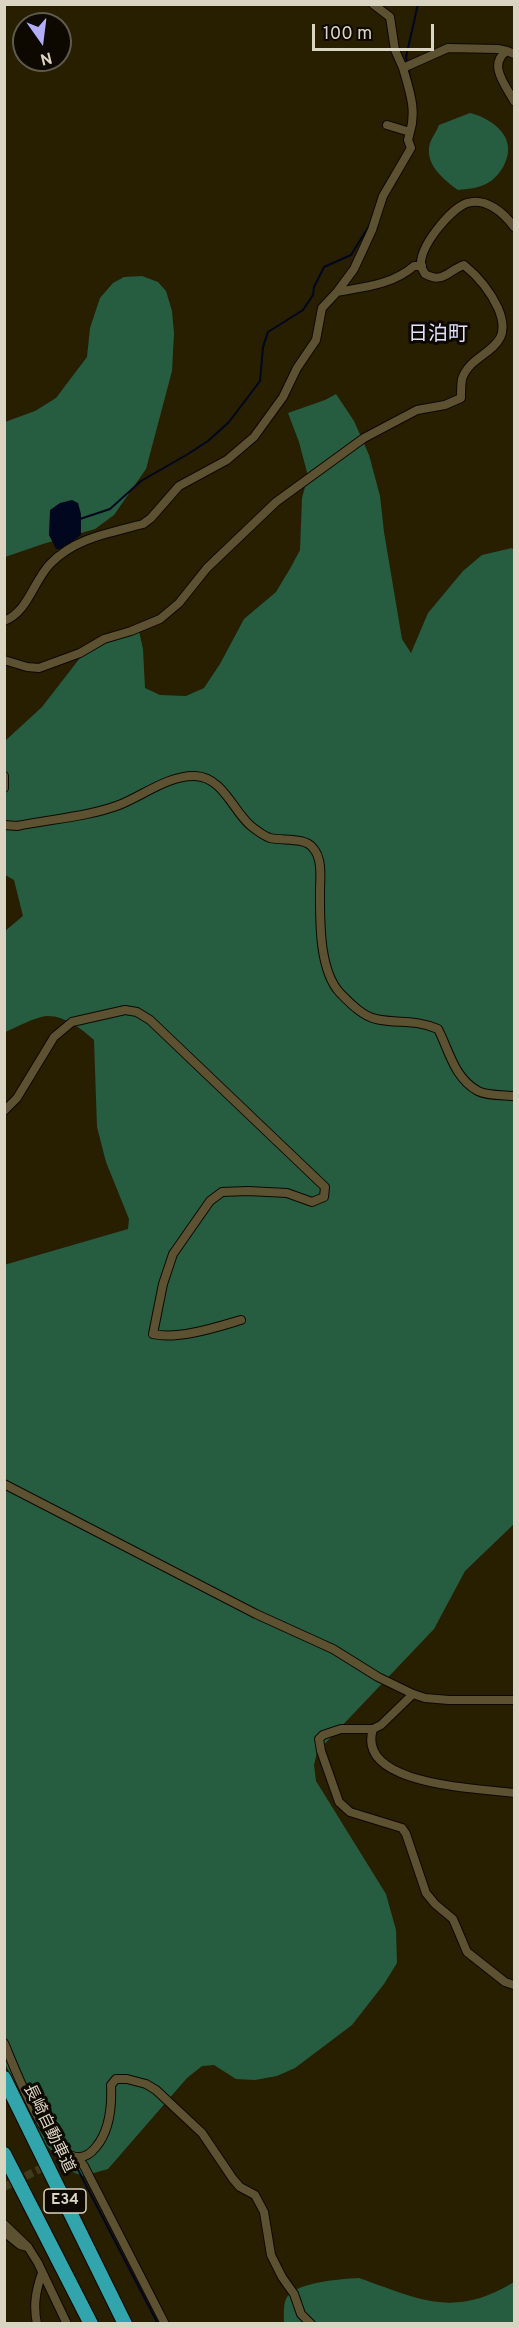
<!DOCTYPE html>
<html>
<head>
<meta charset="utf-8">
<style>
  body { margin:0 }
  #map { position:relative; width:519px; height:2328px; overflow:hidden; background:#281e00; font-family:Overpass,sans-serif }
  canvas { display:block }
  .frame { position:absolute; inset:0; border:6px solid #dad4c2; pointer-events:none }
  .north { position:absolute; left:12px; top:12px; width:60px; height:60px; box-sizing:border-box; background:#0d0901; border:2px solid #5f5a4e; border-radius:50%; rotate:166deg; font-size:16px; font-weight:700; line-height:24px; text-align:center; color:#dad4c2 }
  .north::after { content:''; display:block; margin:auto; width:21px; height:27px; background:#b2adf9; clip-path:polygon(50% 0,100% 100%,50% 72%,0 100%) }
  .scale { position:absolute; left:312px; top:24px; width:122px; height:27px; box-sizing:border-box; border:3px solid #dad4c2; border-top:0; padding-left:8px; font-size:18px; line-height:21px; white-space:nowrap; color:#dad4c2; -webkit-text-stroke:4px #0d0901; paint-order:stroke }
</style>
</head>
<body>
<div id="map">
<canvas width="519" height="2328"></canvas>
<div class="frame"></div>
<div class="north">N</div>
<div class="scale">100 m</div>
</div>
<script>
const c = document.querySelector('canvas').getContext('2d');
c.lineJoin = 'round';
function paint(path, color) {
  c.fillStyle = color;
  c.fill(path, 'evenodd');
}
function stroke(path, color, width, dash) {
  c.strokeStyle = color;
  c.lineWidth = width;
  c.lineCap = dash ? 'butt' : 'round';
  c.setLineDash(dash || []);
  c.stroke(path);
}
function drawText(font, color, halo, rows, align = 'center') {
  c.font = font + ' Overpass,"Noto Sans JP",sans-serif';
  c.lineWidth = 6;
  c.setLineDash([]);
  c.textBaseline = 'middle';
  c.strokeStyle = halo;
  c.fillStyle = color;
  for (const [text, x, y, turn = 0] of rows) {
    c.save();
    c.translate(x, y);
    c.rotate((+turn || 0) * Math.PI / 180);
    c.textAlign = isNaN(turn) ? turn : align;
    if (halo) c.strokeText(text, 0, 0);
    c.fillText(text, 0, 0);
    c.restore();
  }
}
const forest = new Path2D(`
  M470,113C493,119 517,137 505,163C502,171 494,180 486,184C478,188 468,189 458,190C443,179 424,164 430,143C432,137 437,131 439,125Z
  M142,276L158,282L166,291L172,311L174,333L172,371L146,469L114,515L95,529L43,544L5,557V422L35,411L56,398L87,357L90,328L100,298L113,283L124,277Z
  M336,394L354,421L369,455L380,496L384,532L402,639L411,653L428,613L463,571L482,555L512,548L514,551V1524L465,1571L434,1629L317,1752L314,1765L316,1781L386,1894L396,1930L397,1963L384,1984L352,2025L295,2068L277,2076L255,2080L236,2079L214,2065L202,2066L187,2078L108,2169L83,2176L70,2171L47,2146L5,2064L4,1265L128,1229L129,1219L106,1162L97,1127L94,1040C82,1029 64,1015 46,1016C33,1018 17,1027 5,1032V931L23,916L14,880L5,875V741L42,707L90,645L129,627L139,631L143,649L145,688L160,695L186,696L204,688L220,664L244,619L276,592L291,567L300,550L302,498L308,476L299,442L288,413L325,400Z
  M359,2278C419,2299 454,2319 514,2282V2323H284C284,2316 283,2306 286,2299C293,2282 342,2279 359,2278Z`);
const water = new Path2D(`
  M72,500L78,503L81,514V535L61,549H56L49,535L50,510L60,503Z`);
const stream = new Path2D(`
  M411,82L406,57L418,4
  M412,138L416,123
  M374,212L381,192
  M80,519L110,509L141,481L188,454L208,441L229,422L260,381L263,347L268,332L303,310L313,295L314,287L324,267L351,255L371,223
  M75,2164L158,2324`);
const minorTunnel = new Path2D(`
  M4,2187L68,2155`);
const minor = new Path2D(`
  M373,4L390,17L395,50L403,68L448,48L498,49L507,51
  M514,54L507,51C487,64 506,86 514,101
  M387,125L410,132C417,110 409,89 403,68
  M410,132L408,140L411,148L383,196L372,230L354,269L337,292C364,287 392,285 414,266H422
  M4,621C28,612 33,582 50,564C75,538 109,533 143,524L151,518L179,486L227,460L254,437L283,397L297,368L316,340L322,308L337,292
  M4,660L27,667L39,668L80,653L104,639L131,631L160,619L179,603L207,568L276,502L364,438L417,410L445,405L461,398C461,392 461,385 462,379C472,349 517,352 498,308C490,291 479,277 464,265C447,271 443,284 425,274C424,272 422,269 421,266C419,247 450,209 467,203C486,197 504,213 514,227
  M4,776V788
  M4,825L17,826C51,819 87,817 119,805C142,796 169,775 195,776C223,777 233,811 251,826C256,830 264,836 270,838C283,841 305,837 313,848C323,859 320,879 320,892C320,922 319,970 340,993C349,1002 362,1016 376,1019C399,1024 415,1019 438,1029C449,1050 454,1078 478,1091C487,1096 504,1095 514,1096
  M4,1111L17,1098L54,1037L72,1022L125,1010L137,1012L150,1020L325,1187L324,1197L312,1202L287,1193L248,1191L222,1192L210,1201L173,1254L163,1284L153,1334C178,1340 217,1327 241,1320
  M4,1484L256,1614L333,1649L378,1677L413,1694L425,1698L449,1700H514
  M413,1694L381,1725L373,1729H341L323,1735L319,1739L321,1751L339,1802L350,1812L402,1828L406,1834L426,1893L435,1904L453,1919L467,1952L505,1982L514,1985
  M373,1729C355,1786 479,1788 514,1793
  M4,2043C14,2065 59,2194 96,2147C110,2130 112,2106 111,2085L116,2079H127L146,2084L156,2090L202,2133L233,2179L240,2187L255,2195L264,2212L271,2255L282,2277L294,2294L301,2314L311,2324
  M77,2157L84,2166L165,2324
  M4,2224L28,2247L20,2245L4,2232
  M28,2247L38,2263L67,2324
  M37,2324C33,2305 36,2290 42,2273`);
const motorway = new Path2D(`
  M4,2078L125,2324
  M4,2154L91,2324`);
const shields = [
  [65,2201,42]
];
const shieldNames = [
  ["E34",65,2201]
];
const streetNames = [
  ["長崎自動車道",48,2129,64]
];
const quarterNames = [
  ["日泊町",438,336]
];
paint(forest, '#265d41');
paint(water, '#00071e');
stroke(stream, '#00071e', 2);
stroke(minorTunnel, '#43391d', 8, [8, 4]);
stroke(minor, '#0f0800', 10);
stroke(motorway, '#0f0800', 16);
stroke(minor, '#5c5232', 8);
stroke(motorway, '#31a4ac', 14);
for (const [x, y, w] of shields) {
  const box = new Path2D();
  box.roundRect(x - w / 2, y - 12, w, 24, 4.5);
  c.fillStyle = '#0d0901';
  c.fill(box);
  stroke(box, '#dad4c2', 1.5);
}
drawText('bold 15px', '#dad4c2', null, shieldNames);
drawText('16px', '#dad4c2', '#0d0901', streetNames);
drawText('20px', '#e1e0fd', '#0d0901', quarterNames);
</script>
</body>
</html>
